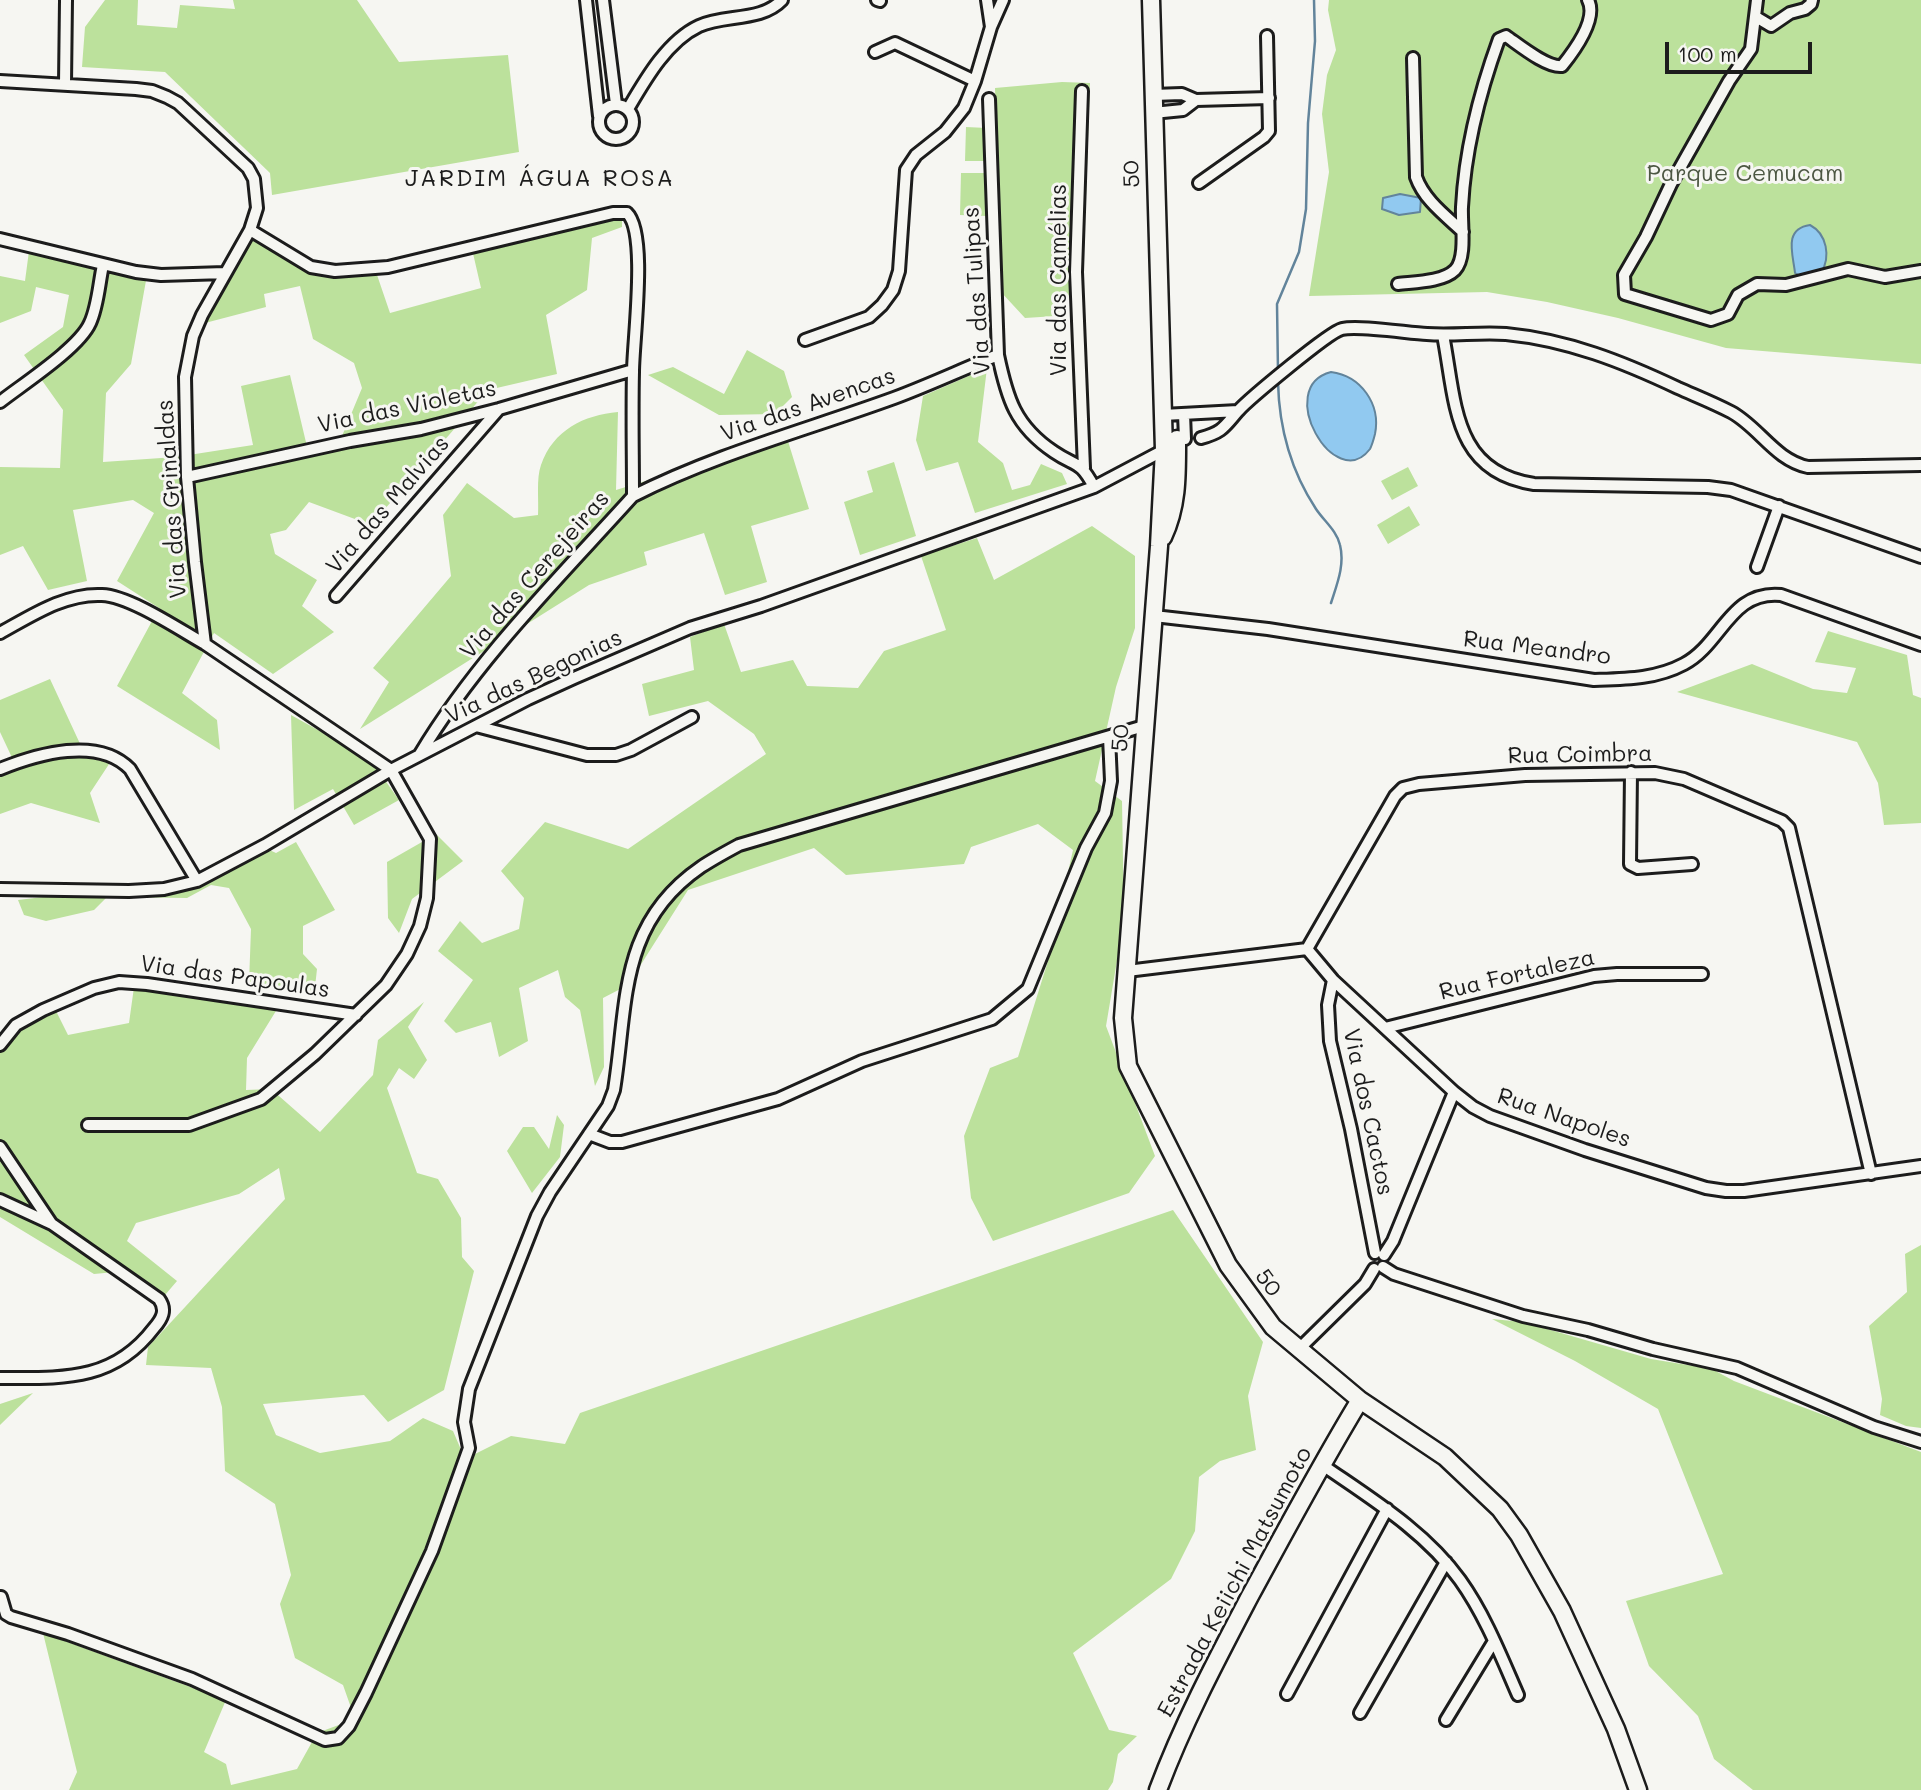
<!DOCTYPE html>
<html>
<head>
<meta charset="utf-8">
<style>
  body { margin:0 }
  #map { position:relative; width:1921px; height:1790px; overflow:hidden; background:#f6f6f2; font-family:Mali,sans-serif }
  canvas { display:block }
  .scale { position:absolute; left:1665px; top:42px; width:147px; height:32px; box-sizing:border-box; border:4px solid #1c1c1c; border-top:0; padding-left:9px; font-size:21px; line-height:24px; white-space:nowrap; color:#1c1c1c; -webkit-text-stroke:5px #f6f6f2; paint-order:stroke }
</style>
</head>
<body>
<div id="map">
<canvas width="1921" height="1790"></canvas>
<div class="scale">100 m</div>
</div>
<script>
const c = document.querySelector('canvas').getContext('2d');
c.lineJoin = 'round';
function paint(path, color) {
  c.fillStyle = color;
  c.fill(path, 'evenodd');
}
function stroke(path, color, width, dash) {
  c.strokeStyle = color;
  c.lineWidth = width;
  c.lineCap = dash ? 'butt' : 'round';
  c.setLineDash(dash || []);
  c.stroke(path);
}
function drawText(font, color, halo, rows, align = 'center') {
  c.font = font + ' Mali,sans-serif';
  c.lineWidth = 6;
  c.setLineDash([]);
  c.textBaseline = 'middle';
  c.strokeStyle = halo;
  c.fillStyle = color;
  for (const [text, x, y, turn = 0] of rows) {
    c.save();
    c.translate(x, y);
    c.rotate((+turn || 0) * Math.PI / 180);
    c.textAlign = isNaN(turn) ? turn : align;
    if (halo) c.strokeText(text, 0, 0);
    c.fillText(text, 0, 0);
    c.restore();
  }
}
const green = new Path2D(`
  M105,0H138L137,25L177,28L180,5L235,9L233,0H357L399,62L508,55L519,152L272,195L270,173L165,72L82,67L85,27Z
  M1329,0H1921V364L1726,348L1618,318L1547,302L1487,292L1309,296L1329,172L1322,114L1327,75L1336,50L1328,10Z
  M1062,82L1090,83L1086,195L1069,299L1056,316L1025,318L1000,291L995,88Z
  M966,127L987,128V161H965Z
  M961,173H987V216L960,215Z
  M622,212V227L592,238L587,290L546,315L557,374L488,390L371,525L309,502L286,530L270,534L275,554L317,580L302,606L334,632L273,674L214,633L182,693L217,720L220,750L117,686L159,608L117,581L154,513L133,500L73,510L87,581L48,590L23,546L0,555V467L60,468L63,410L24,355L63,327L69,295L36,287L31,311L0,323V276L25,281L29,251L147,275L131,364L106,393L103,462L176,457L253,445L241,386L290,375L309,455L337,448L362,388L354,363L313,339L300,286L264,294L266,307L205,323L251,237L309,272H376L390,313L481,288L472,249Z
  M747,350L784,371L792,397L775,414L719,415L648,375L673,367L724,394Z
  M987,368L978,442L1003,463L1012,490L1030,485L1041,464L1062,473L1067,484L975,513L958,462L926,471L916,440L923,396Z
  M618,412L616,490L787,438L809,509L751,526L767,582L725,595L704,533L644,552L647,565L589,585L360,729L389,682L373,668L451,576L443,515L467,483L514,518L538,515C539,500 536,479 541,465C553,430 584,415 618,412Z
  M894,462L916,536L860,555L844,502L873,492L867,471Z
  M1408,467L1418,486L1392,500L1381,481Z
  M1409,506L1420,525L1388,544L1377,525Z
  M1092,526L1135,556V628L1116,687L1095,781L1122,801L1124,919L1106,1026L1155,1156L1129,1193L993,1241L971,1198L964,1136L990,1068L1018,1057L1048,961L1073,850L1038,824L971,847L964,864L846,875L814,848L688,890L628,985L603,998L604,1067L595,1086L580,1010L565,997L558,970L519,988L528,1041L499,1057L491,1022L456,1033L444,1021L473,980L438,951L460,921L482,943L519,929L524,898L501,871L545,822L628,849L766,754L754,734L708,701L649,716L642,684L694,670L690,637L724,624L741,672L793,660L807,686L858,688L884,651L946,630L921,556L977,538L994,580Z
  M1828,631L1907,655L1913,695L1921,698V823L1884,825L1878,783L1857,742L1677,692L1752,664L1813,689L1847,693L1856,668L1815,662Z
  M50,679L82,748L115,755L90,793L100,823L31,803L0,814V769L15,764L0,732V700Z
  M291,715L370,759L399,800L354,825L333,789L294,810Z
  M436,834L463,861L412,899L399,933L388,918L387,862Z
  M296,842L335,910L303,926V954L317,969L314,996L249,983L251,929L229,888L211,885L187,898L107,897L94,910L46,921L24,915L18,900L85,892L197,884L263,847L276,853Z
  M135,980L279,1006L247,1058L246,1090L271,1089L320,1132L373,1075L378,1040L424,1002L408,1027L427,1060L414,1079L399,1068L387,1088L417,1173L438,1179L461,1218L462,1257L474,1271L444,1390L388,1422L364,1395L263,1404L276,1435L320,1453L390,1441L423,1418L453,1431L465,1459L511,1436L565,1444L580,1413L1173,1210L1263,1342L1248,1396L1256,1450L1220,1461L1199,1477L1195,1531L1171,1579L1073,1653L1109,1730L1137,1736L1118,1754L1113,1782L1108,1790H69L77,1772L43,1633L226,1700L204,1752L226,1764L231,1785L297,1769L317,1733L355,1719L343,1685L295,1658L280,1604L291,1575L275,1504L225,1471L222,1407L211,1368L146,1365L148,1347L285,1199L279,1168L239,1194L136,1223L127,1241L177,1281L159,1302L115,1272L94,1274L0,1217V1039L12,1022L53,1005L68,1035L129,1023Z
  M557,1115L564,1125L560,1157L532,1193L507,1151L523,1127H534L549,1149Z
  M1921,1245V1428L1906,1426L1880,1415L1882,1399L1869,1326L1907,1292L1905,1254Z
  M1492,1319L1523,1322L1651,1359L1712,1369L1734,1381L1921,1452V1790H1753L1714,1759L1698,1716L1649,1666L1626,1601L1723,1574L1658,1409L1575,1361Z
  M33,1393L0,1425V1404Z`);
const water = new Path2D(`
  M1400,194L1421,198L1420,212L1399,215L1382,209L1383,198Z
  M1810,225C1827,234 1831,257 1821,273L1804,278L1795,273C1793,254 1783,229 1810,225Z
  M1331,372C1361,376 1381,404 1375,434C1374,438 1372,445 1370,449C1335,495 1273,387 1331,372Z`);
const stream = new Path2D(`
  M1278,372L1277,304L1299,252L1306,209L1308,123L1315,41L1314,0
  M1278,382C1279,427 1291,471 1316,509C1324,521 1337,531 1340,545C1345,565 1337,584 1331,603`);
const street = new Path2D(`
  M586,0L599,116
  M603,0L616,104
  M877,0L880,1
  M987,0L991,27
  M1757,0L1751,49L1729,81L1671,184L1646,237L1624,275L1625,294L1711,320L1728,314L1738,295L1757,284L1786,285L1848,269L1885,277L1921,271
  M1756,17L1771,26L1790,13L1805,9L1811,4L1812,0
  M875,52L895,43L975,81
  M1413,58L1416,177C1424,200 1446,216 1463,232
  M0,81L136,89L152,91L167,97L178,103L248,168L254,179L257,208L250,230L202,315L193,336L185,377L187,477L195,562L205,644L391,770L430,839L427,898L420,926L407,954L386,985L315,1054L261,1099L189,1125H88
  M65,84L66,0
  M1082,91L1076,272L1084,468
  M1153,95L1182,94L1196,100L1269,98
  M989,99L998,355C1007,398 1015,426 1054,452C1076,467 1080,460 1094,487
  M599 122a17 17 0 1 1 34 0a17 17 0 1 1-34 0Z
  M628,109C645,80 667,41 699,26C725,14 761,22 782,0
  M1153,113L1183,110L1196,100
  M1199,183L1264,137L1269,131L1267,36
  M250,230L311,267L335,271L388,267L613,213H627C648,233 633,341 633,372C632,413 633,455 633,496C559,578 477,659 420,754
  M0,239L136,272L161,275L225,273
  M1398,284C1414,282 1443,282 1455,270C1467,258 1461,223 1462,207C1465,149 1479,94 1499,39L1506,36C1519,45 1547,68 1562,66C1574,51 1598,19 1588,0
  M1443,335C1456,401 1452,472 1534,484L1708,487L1731,490L1921,557
  M805,340L869,317L882,305L893,290L899,271L906,170L916,155L945,132L964,108L975,81L991,27L1003,0
  M0,402C23,384 79,348 90,323C98,306 99,283 103,265
  M1184,414L1185,439
  M1163,415L1238,411
  M1201,438C1223,432 1224,427 1238,411C1249,399 1329,332 1342,329C1358,325 1408,333 1427,334C1453,336 1480,332 1506,334C1568,340 1623,362 1678,388C1696,396 1714,403 1731,412C1759,427 1775,460 1808,467L1921,465
  M187,477L350,441L421,429L499,409L633,370
  M633,496C716,454 806,430 894,398C929,385 963,369 998,355
  M1757,567L1779,506
  M336,596L499,409
  M1154,616L1268,629L1594,680C1626,679 1656,679 1684,664C1722,644 1730,590 1781,595L1921,645
  M0,633C31,616 65,593 102,595C130,596 180,630 205,644
  M476,726L587,755H616L631,750L692,717
  M0,769C37,754 98,736 130,769L197,881
  M1631,772L1630,864L1638,868L1692,864
  M0,889L129,891L164,889L197,881L265,845L391,770L528,699L574,678L690,628L761,606L1094,487L1164,450
  M1307,949L1395,796L1403,788L1419,784L1525,775L1655,773L1684,779L1782,821L1789,828L1871,1174
  M1307,949L1333,980L1454,1092L1473,1107L1490,1116L1585,1150L1706,1188L1726,1191H1744L1921,1166
  M1127,971L1307,949
  M1333,980L1328,1005L1330,1041L1351,1129L1375,1253
  M1385,1028L1594,976L1617,974H1702
  M0,1045L16,1025L43,1010L94,988L119,982L147,984L356,1015
  M589,1134L610,1142H622L778,1099L862,1061L992,1019L1028,989L1086,848L1105,813L1111,781L1109,737
  M0,1147L51,1223
  M0,1200L52,1224L159,1299C167,1310 162,1319 154,1328C113,1382 62,1378 0,1378
  M1384,1255L1393,1241L1454,1092
  M1383,1267L1394,1274L1523,1316L1588,1330L1653,1349L1737,1368L1874,1427L1921,1442
  M1300,1348L1365,1284L1374,1269
  M1321,1464C1370,1498 1425,1531 1460,1580C1485,1615 1501,1656 1518,1695
  M1,1597L6,1614L11,1617L68,1634L192,1679L325,1740L338,1738L349,1726L366,1693L432,1551L469,1448L464,1422L469,1389L537,1216L550,1192L608,1106L614,1090C628,1003 618,924 701,867C713,859 726,852 739,845L1144,726
  M1287,1694L1387,1509
  M1360,1713L1446,1562
  M1446,1720L1494,1641`);
const secondary = new Path2D(`
  M1151,0L1164,450L1159,546L1123,1018L1128,1066L1228,1265L1273,1327L1360,1400L1445,1457L1500,1509L1519,1535L1562,1611L1616,1729L1638,1790
  M1163,537C1178,505 1177,474 1177,439
  M1158,1790C1183,1723 1217,1659 1250,1596C1286,1530 1321,1464 1360,1400`);
const streetNames = [
  ["50",1132,174,-92],
  ["Via das Camélias",1059,280,-90],
  ["Via das Tulipas",977,291,-94],
  ["Via das Avencas",808,405,-19],
  ["Via das Violetas",407,407,-12],
  ["Via das Grinaldas",172,499,-94],
  ["Via das Malvias",388,505,-49],
  ["Via das Cerejeiras",535,575,-49],
  ["Rua Meandro",1537,648,7],
  ["Via das Begonias",534,677,-25],
  ["50",1121,738,-86],
  ["Rua Coimbra",1580,755,-1],
  ["Rua Fortaleza",1517,975,-13],
  ["Via das Papoulas",235,977,8],
  ["Via dos Cactos",1368,1112,78],
  ["Rua Napoles",1564,1118,19],
  ["50",1268,1283,54],
  ["Estrada Keiichi Matsumoto",1235,1582,-62]
];
const parkNames = [
  ["Parque Cemucam",1745,174]
];
const neighbourhoodNames = [
  ["JARDIM ÁGUA ROSA",540,179]
];
paint(green, '#bce19c');
paint(water, '#91c9f0');
stroke(water, '#62849b', 2);
stroke(stream, '#62849b', 2.5);
stroke(street, '#1c1c1c', 16);
stroke(secondary, '#1c1c1c', 21);
stroke(street, '#f6f6f2', 10);
stroke(secondary, '#f6f6f2', 16);
drawText('23px', '#1c1c1c', '#f6f6f2', streetNames);
drawText('23px', '#4c5742', '#f6f6f2', parkNames);
c.letterSpacing = '2px';
drawText('24px', '#1c1c1c', '#f6f6f2', neighbourhoodNames);
c.letterSpacing = '0px';
</script>
</body>
</html>
